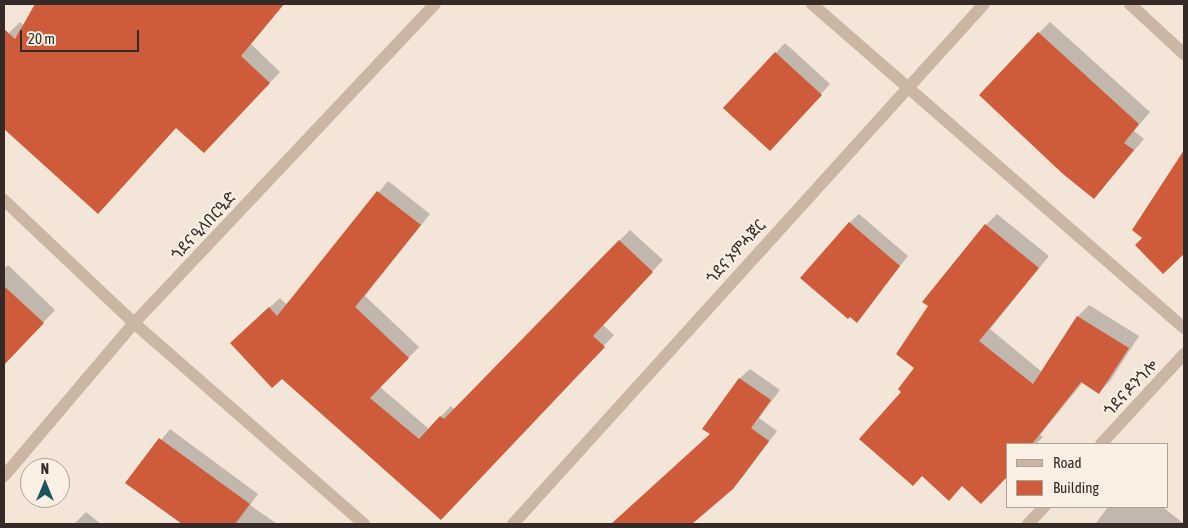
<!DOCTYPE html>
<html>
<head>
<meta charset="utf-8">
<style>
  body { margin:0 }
  #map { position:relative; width:1188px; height:528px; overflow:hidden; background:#f3e5d7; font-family:"Asap Condensed",sans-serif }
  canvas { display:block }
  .frame { position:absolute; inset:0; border:5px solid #352a25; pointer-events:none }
  .legend { position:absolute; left:1006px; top:443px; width:162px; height:65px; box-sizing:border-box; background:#faf0e4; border:1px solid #aba198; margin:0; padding:6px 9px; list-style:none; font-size:15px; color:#352a25 }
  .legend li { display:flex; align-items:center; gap:10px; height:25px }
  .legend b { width:25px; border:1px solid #aba198 }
  .north { position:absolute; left:20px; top:458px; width:50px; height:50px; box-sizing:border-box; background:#faf0e4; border:1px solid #aba198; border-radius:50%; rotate:0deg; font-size:14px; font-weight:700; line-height:20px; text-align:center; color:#352a25 }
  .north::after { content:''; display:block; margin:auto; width:18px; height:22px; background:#185659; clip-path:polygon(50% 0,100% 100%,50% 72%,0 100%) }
  .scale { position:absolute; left:20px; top:30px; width:119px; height:22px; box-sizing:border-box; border:2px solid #352a25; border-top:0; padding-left:6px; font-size:15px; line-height:18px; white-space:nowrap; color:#352a25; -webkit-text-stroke:4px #faf0e4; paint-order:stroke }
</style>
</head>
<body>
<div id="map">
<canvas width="1188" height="528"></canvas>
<div class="frame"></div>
<ul class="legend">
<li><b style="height:6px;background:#cbb5a3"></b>Road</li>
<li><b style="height:14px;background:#ce5c3a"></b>Building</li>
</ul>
<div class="north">N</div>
<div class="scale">20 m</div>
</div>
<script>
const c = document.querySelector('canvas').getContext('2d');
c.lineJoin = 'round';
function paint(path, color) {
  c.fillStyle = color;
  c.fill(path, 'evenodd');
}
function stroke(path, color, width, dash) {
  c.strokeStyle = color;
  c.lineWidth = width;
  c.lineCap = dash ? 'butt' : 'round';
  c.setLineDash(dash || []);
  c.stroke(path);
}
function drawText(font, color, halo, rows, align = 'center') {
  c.font = font + ' "Asap Condensed","Noto Sans Ethiopic",sans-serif';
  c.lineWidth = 4.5;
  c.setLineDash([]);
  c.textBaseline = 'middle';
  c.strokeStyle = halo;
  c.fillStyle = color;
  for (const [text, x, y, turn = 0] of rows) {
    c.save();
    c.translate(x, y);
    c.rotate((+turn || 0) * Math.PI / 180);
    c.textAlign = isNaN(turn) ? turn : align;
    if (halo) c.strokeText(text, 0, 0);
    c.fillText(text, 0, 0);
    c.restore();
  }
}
const shadow = new Path2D(`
  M36,4H284L251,44L280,72L215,141L177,126L98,212L4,127V38L20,22L24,26Z
  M1050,22L1150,112L1134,131L1144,139L1094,198L1039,33Z
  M785,43L830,84L779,139L725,108Z
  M1177,168L1184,173V253L1163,272L1144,238Z
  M388,181L430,214L365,296L419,347L380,387L429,429L451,406L455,410L630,230L663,260L603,325L614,335L451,508L242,332L280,298L287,305Z
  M859,214L908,256L857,321L849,223Z
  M997,214L1049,256L990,329L1042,372L1078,316L1089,305L1139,336L1110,381L1099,392L1083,382L1040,435L1043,437L1036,444H1007L903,392L986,225Z
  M8,265L55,310L4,364V269Z
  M750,369L780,390L759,418L777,431L742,478L691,524H617L630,509L712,434L704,429L740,378Z
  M170,429L258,494L250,505L277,524H184L127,483Z
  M1108,507H1163L1184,524H1095Z
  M86,512L101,524H74Z`);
const building = new Path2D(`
  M35,4H284L241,56L270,83L204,153L176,128L98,214L4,129V29L15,39Z
  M1038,32L1139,124L1124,143L1134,150L1094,199L1063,174L979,95Z
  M775,52L822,95L770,151L723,108Z
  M1184,150V254L1163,274L1135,245L1142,238L1132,230Z
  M377,191L421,225L355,307L409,358L370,398L419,439L440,416L444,419L619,240L653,272L593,336L605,347L441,520L282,379L272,388L230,343L269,307L277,316Z
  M849,222L900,266L857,323L850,317L848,319L800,278Z
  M985,224L1039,268L979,341L1033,384L1077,316L1129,348L1099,394L1081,382L1032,444H1007V477L981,504L962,486L949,501L922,476L913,486L859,439L901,392L898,389L914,368L896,354L928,306L922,302Z
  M4,286L44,323L4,365Z
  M739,378L771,400L751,428L769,441L733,489L692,524H611L710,434L702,429Z
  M159,438L250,504L235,524H182L125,483Z`);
const minor = new Path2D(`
  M812,4L1184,328
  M1130,4L1184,54
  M4,200L134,323L364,524
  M1101,444L1184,354
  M4,476L134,323L435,4
  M513,524L984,4
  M1028,524L1044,507`);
const streetNames = [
  ["ጎደና ዒላበርዒድ",204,226,-47],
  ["ጎደና ኦምሓጀር",736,252,-48],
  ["ጎደና ዶንጎሎ",1131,388,-47]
];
paint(shadow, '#0003');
paint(building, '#ce5c3a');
stroke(minor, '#cbb5a3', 12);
drawText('16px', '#352a25', '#faf0e4', streetNames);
</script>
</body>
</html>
